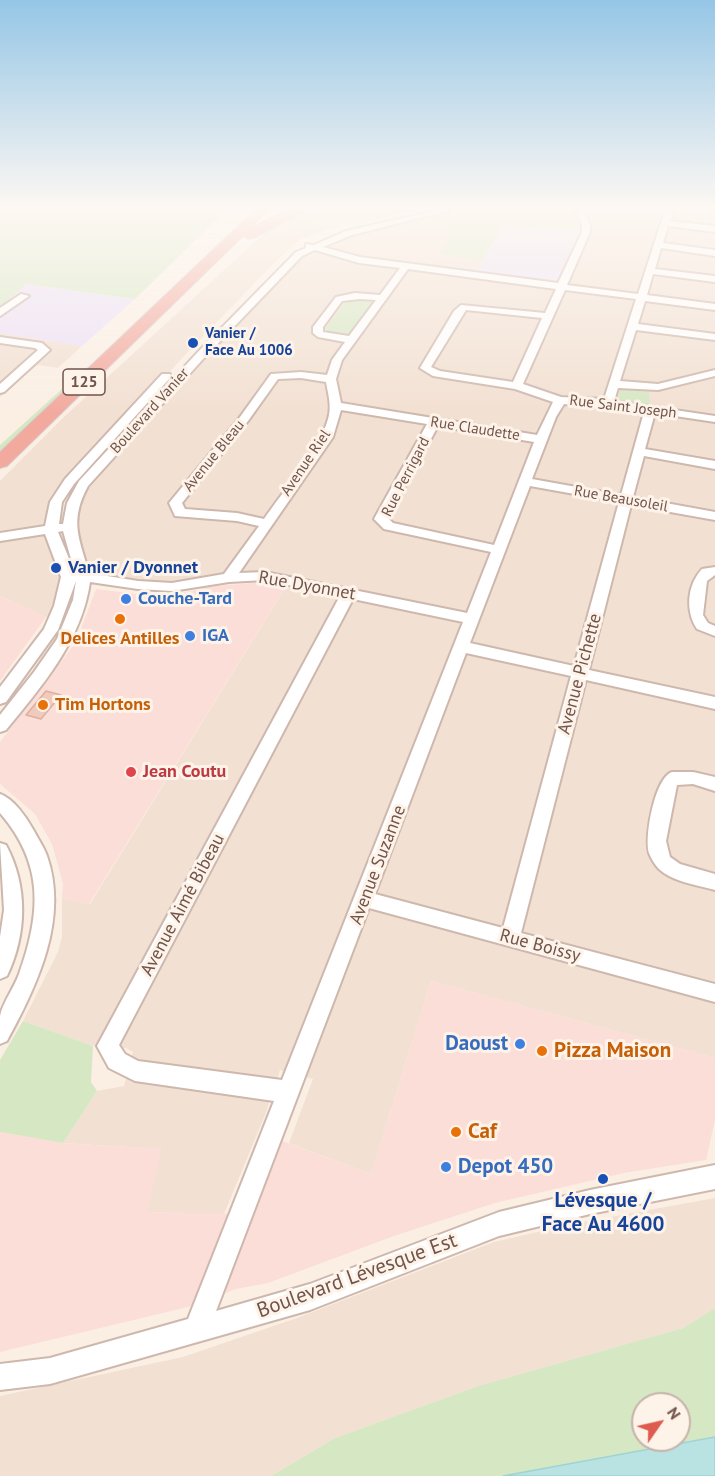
<!DOCTYPE html>
<html>
<head>
<meta charset="utf-8">
<style>
  body { margin:0 }
  #map { position:relative; width:715px; height:1476px; overflow:hidden; background:#fbefe4; font-family:"PT Sans",sans-serif }
  canvas { display:block }
  .north { position:absolute; left:631px; top:1392px; width:60px; height:60px; box-sizing:border-box; background:#fef3e9; border:2px solid #c6b3aa; border-radius:50%; rotate:56deg; font-size:16px; font-weight:700; line-height:24px; text-align:center; color:#71544b }
  .north::after { content:''; display:block; margin:auto; width:21px; height:27px; background:#de5c4f; clip-path:polygon(50% 0,100% 100%,50% 72%,0 100%) }
</style>
</head>
<body>
<div id="map">
<canvas width="715" height="1476"></canvas>
<div class="north">N</div>
</div>
<script>
const c = document.querySelector('canvas').getContext('2d');
c.lineJoin = 'round';
function paint(path, color) {
  c.fillStyle = color;
  c.fill(path, 'evenodd');
}
function stroke(path, color, width, dash) {
  c.strokeStyle = color;
  c.lineWidth = width;
  c.lineCap = dash ? 'butt' : 'round';
  c.setLineDash(dash || []);
  c.stroke(path);
}
function drawText(font, color, halo, rows, align = 'center') {
  c.font = font + ' "PT Sans",sans-serif';
  c.lineWidth = 6;
  c.setLineDash([]);
  c.textBaseline = 'middle';
  c.strokeStyle = halo;
  c.fillStyle = color;
  for (const [text, x, y, turn = 0] of rows) {
    c.save();
    c.translate(x, y);
    c.rotate((+turn || 0) * Math.PI / 180);
    c.textAlign = isNaN(turn) ? turn : align;
    if (halo) c.strokeText(text, 0, 0);
    c.fillText(text, 0, 0);
    c.restore();
  }
}
const residential = new Path2D(`
  M447,210H715V1058L431,981L371,1174L289,1143L313,1079L280,1070L265,1115L224,1214L146,1212L161,1149L63,1143L97,1091L124,1086L133,1052L126,1048L93,1046L23,1021L58,952L62,937V898L90,904L290,580L251,576L172,587L84,577L70,536L75,497L289,262L349,233Z
  M299,215L329,229L299,240L278,259L186,354L69,482L51,529L68,577L61,606L46,617L0,596V481L64,417L259,238L278,223Z
  M0,333L82,346L58,368L37,365L0,397Z
  M715,1198V1308L683,1328L478,1386L335,1438L271,1476H0V1396L183,1357L297,1318L494,1242L572,1224Z`);
const commercial = new Path2D(`
  M315,210H420L329,229L299,215Z
  M253,583H288L89,904L62,898L63,884L52,844L35,814L0,784V742L76,642L96,589L151,596L172,595L215,586Z
  M0,596L46,617L0,681Z
  M431,981L715,1058V1120L706,1160L624,1173L495,1203L394,1236L268,1283L236,1289L188,1307L0,1352V1132L63,1143L162,1149L147,1212L251,1214L272,1137L371,1174Z`);
const education = new Path2D(`
  M504,224L531,228L584,229L561,287L474,274Z
  M26,284L135,299L82,346L0,333V308L12,298L8,297Z`);
const green = new Path2D(`
  M0,210H226L135,299L26,284L0,308Z
  M453,210H578L584,229L531,228L504,224L482,260L440,254L451,237L439,213Z
  M348,299L376,301L352,337L323,332Z
  M63,388H70L0,456V445Z
  M621,389L649,392L650,406L617,400Z
  M23,1021L93,1046L91,1082L97,1091L63,1143L0,1132V1060Z
  M715,1308V1437L503,1476H271L335,1438L478,1386L683,1328ZM643,1404H679V1440H643Z`);
const water = new Path2D(`
  M715,1437V1476H503Z`);
const building = new Path2D(`
  M46,691L61,695L41,719L26,715Z`);
const minor = new Path2D(`
  M438,210H451L352,235L323,247L360,257L558,283L582,232V225L575,210H583L590,225V232L567,285L638,294L665,210H673L670,221L715,226V232L668,226L663,243L715,250V256L661,248L655,269L715,276V282L653,274L647,295L715,304V310L645,301L638,324L715,334V340L636,330L620,381L658,384L715,370V376L658,390L618,388L614,401L715,416V422L655,413L645,449L715,461V469L644,456L633,497L715,512V520L631,505L589,670L715,697V709L586,680L521,933L715,984V1002L369,908L216,1311L310,1284L499,1212L590,1190L715,1165V1189L590,1214L499,1236L310,1310L50,1384L0,1390V1364L50,1358L188,1319L274,1101L135,1081L109,1068L97,1046L340,596L265,580L229,582L172,591L138,589L90,582C82,640 42,686 6,730L0,732V715L34,672L57,639L73,600L76,581L58,630L6,702L0,704V687L44,629L54,606L61,577L45,534L0,541V533L45,526L50,502L65,479L162,374H170V378L74,484L62,502L59,524H63L67,503L79,481L196,354L296,252L306,248V244L314,245L346,231ZM315,250L359,263L400,268L380,295L355,293L336,297L313,327V333L318,337L345,342L332,360L327,375L301,372L271,374L240,417L169,503L175,516L237,521L259,526L224,574L172,583L138,581L89,573C79,538 69,521 88,486L204,358L302,256ZM408,269L556,289L545,313L461,305L454,311L420,368L433,376L515,389L553,402L537,435L341,403L336,379L342,360ZM565,290L636,299L604,399L561,397L523,384ZM360,299L376,300L349,336L323,332V327L342,301ZM466,310L542,318L513,382L440,371L431,367ZM301,378L326,382C328,394 332,406 328,419C321,446 281,494 264,519L237,513L185,509L182,503L248,421L278,379ZM564,404L644,412L621,495L532,479L556,417ZM341,410L427,424L374,519L384,529L491,552L467,613L265,572L239,573L333,437ZM438,426L534,442L494,545L393,523L388,518ZM530,486L619,502L574,666L470,643ZM63,531L75,573L58,532ZM353,599L463,622L282,1080L138,1061L125,1054L119,1045ZM466,653L571,676L503,928L375,894Z
  M21,294L29,296L0,316V308Z
  M0,337L42,343L50,350L4,392L0,393V384L38,350L35,348L0,343Z
  M715,567V575L707,581L703,615L708,623L715,626V636L697,629C685,611 687,585 702,569Z
  M672,772H693L715,777V791L693,784L677,785L666,841L670,857L680,864L715,874V890C697,885 673,882 659,869C655,865 651,858 649,853C644,836 655,778 672,772Z
  M0,794C14,799 27,818 34,831C38,839 44,847 47,856C69,919 37,986 7,1041L0,1044C0,1035 0,1025 0,1016C2,1004 15,986 19,974C41,913 44,864 0,813Z
  M0,843L6,845C28,886 27,934 7,976L0,979V937L4,910Z`);
const highway = new Path2D(`
  M255,210H268L250,229C269,218 286,208 308,210L254,238L249,239L243,236L7,466L0,468V452Z`);
const markers = [
  [193,343,6,"#1a4fb4"],
  [56,568,6,"#1a4fb4"],
  [126,599,6,"#3f7fe0"],
  [120,619,6,"#e8710a"],
  [190,636,6,"#3f7fe0"],
  [43,705,6,"#e8710a"],
  [131,772,6,"#e0444e"],
  [520,1044,6,"#3f7fe0"],
  [542,1051,6,"#e8710a"],
  [456,1132,6,"#e8710a"],
  [446,1167,6,"#3f7fe0"],
  [603,1179,6,"#1a4fb4"]
];
const farTransitnames = [
  ["Vanier /",205,334],
  ["Face Au 1006",205,351]
];
const farStreetnames = [
  ["Rue Saint Joseph",623,407,7],
  ["Boulevard Vanier",150,411,-48],
  ["Rue Claudette",475,429,9],
  ["Avenue Bleau",214,456,-51],
  ["Avenue Riel",306,463,-56],
  ["Rue Perrigard",406,477,-63],
  ["Rue Beausoleil",621,499,10]
];
const shields = [
  [84,382,42]
];
const shieldNames = [
  ["125",84,382]
];
const transitNames = [
  ["Vanier / Dyonnet",68,568]
];
const streetNames = [
  ["Rue Dyonnet",307,586,10],
  ["Avenue Pichette",580,674,-75],
  ["Avenue Suzanne",378,865,-69],
  ["Avenue Aimé Bibeau",183,905,-62],
  ["Rue Boissy",540,946,15]
];
const shopNames = [
  ["Couche-Tard",138,599],
  ["IGA",202,636]
];
const foodNames = [
  ["Delices Antilles",120,639],
  ["Tim Hortons",55,705,"left"]
];
const healthNames = [
  ["Jean Coutu",143,772]
];
const nearShopnames = [
  ["Daoust",508,1044],
  ["Depot 450",458,1167,"left"]
];
const nearFoodnames = [
  ["Pizza Maison",554,1051],
  ["Caf",468,1132]
];
const nearTransitnames = [
  ["Lévesque /",603,1201],
  ["Face Au 4600",603,1225]
];
const nearStreetnames = [
  ["Boulevard Lévesque Est",357,1276,-20]
];
paint(residential, '#f2e0d2');
paint(commercial, '#fbded8');
paint(education, '#ece0f7');
paint(green, '#d6e7c3');
paint(water, '#b9e2e3');
stroke(water, '#a0d3d4', 1.5);
paint(building, '#efcabd');
stroke(building, '#e0af9e', 1.5);
stroke(minor, '#ceb8ae', 4);
stroke(highway, '#d7cfcd', 2);
paint(minor, '#fff');
paint(highway, '#f2a99e');
const sky = c.createLinearGradient(0, 0, 0, 416);
sky.addColorStop(0, '#95c6e6');
sky.addColorStop(0.5, '#fdf8f3');
sky.addColorStop(1, '#fdf8f300');
c.fillStyle = sky;
c.fillRect(0, 0, 715, 416);
for (const [x, y, r, color] of markers) {
  const dot = new Path2D();
  dot.arc(x, y, r, 0, 2 * Math.PI);
  c.fillStyle = color;
  c.fill(dot);
  stroke(dot, '#fef3e9', 2);
}
drawText('bold 15px', '#164399', '#fef3e9', farTransitnames, 'left');
drawText('15px', '#71544b', '#fef3e9', farStreetnames);
for (const [x, y, w] of shields) {
  const box = new Path2D();
  box.roundRect(x - w / 2, y - 13, w, 26, 4.5);
  c.fillStyle = '#fef3e9';
  c.fill(box);
  stroke(box, '#71544b', 1.5);
}
drawText('bold 16px', '#71544b', null, shieldNames);
drawText('bold 18px', '#164399', '#fef3e9', transitNames, 'left');
drawText('18px', '#71544b', '#fef3e9', streetNames);
drawText('bold 18px', '#366cbe', '#fef3e9', shopNames, 'left');
drawText('bold 18px', '#c56008', '#fef3e9', foodNames);
drawText('bold 18px', '#be3a42', '#fef3e9', healthNames, 'left');
drawText('bold 21px', '#366cbe', '#fef3e9', nearShopnames, 'right');
drawText('bold 21px', '#c56008', '#fef3e9', nearFoodnames, 'left');
drawText('bold 21px', '#164399', '#fef3e9', nearTransitnames);
drawText('21px', '#71544b', '#fef3e9', nearStreetnames);
</script>
</body>
</html>
